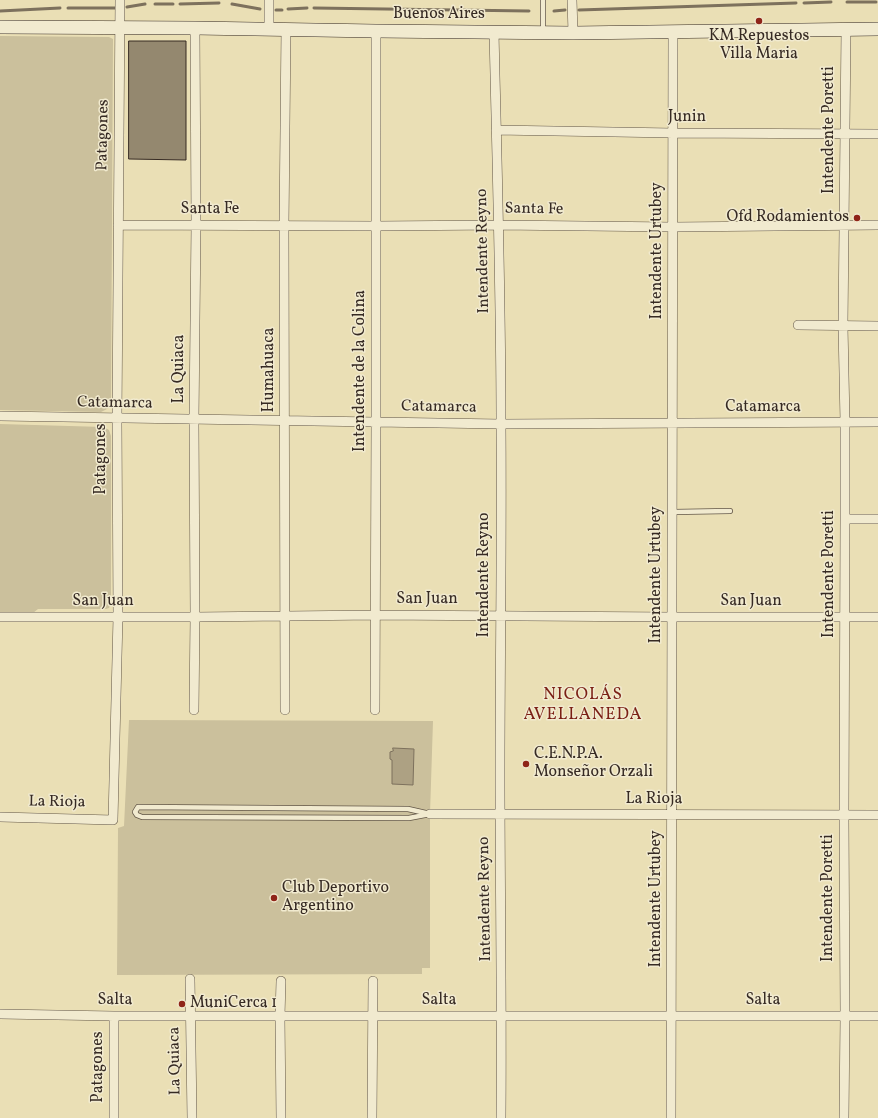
<!DOCTYPE html>
<html>
<head>
<meta charset="utf-8">
<style>
  body { margin:0 }
  canvas { display:block; background:#eadfb5 }
</style>
</head>
<body>
<canvas width="878" height="1118"></canvas>
<script>
const c = document.querySelector('canvas').getContext('2d');
c.lineJoin = 'round';
function paint(path, color) {
  c.fillStyle = color;
  c.fill(path, 'evenodd');
}
function stroke(path, color, width, dash) {
  c.strokeStyle = color;
  c.lineWidth = width;
  c.lineCap = dash ? 'butt' : 'round';
  c.setLineDash(dash || []);
  c.stroke(path);
}
function drawText(font, color, halo, rows, align = 'center') {
  c.font = font + ' Vollkorn,serif';
  c.lineWidth = 3;
  c.setLineDash([]);
  c.textBaseline = 'middle';
  c.strokeStyle = halo;
  c.fillStyle = color;
  for (const [text, x, y, turn = 0] of rows) {
    c.save();
    c.translate(x, y);
    c.rotate((+turn || 0) * Math.PI / 180);
    c.textAlign = isNaN(turn) ? turn : align;
    if (halo) c.strokeText(text, 0, 0);
    c.fillText(text, 0, 0);
    c.restore();
  }
}
const green = new Path2D(`
  M0,36L109,37L113,39L111,401L107,409L101,412L0,410Z
  M0,424L104,427L109,430L111,436V603L109,608L106,609H38L33,613L0,612Z
  M129,720L433,721L430,814V968H422V974L117,975L118,828L124,826Z`);
const water = new Path2D(`
  M393,748L414,749L413,785L392,784V760L390,759V752L393,751Z`);
const stream = new Path2D(`
  M847,2H876
  M804,3L831,2
  M155,4H173
  M180,4L219,3
  M232,4L260,9
  M127,7L145,4
  M68,8H117
  M314,8L529,11
  M288,9L307,8
  M276,10H282
  M579,10L796,3
  M0,11L60,8
  M554,11L565,10`);
const building = new Path2D(`
  M129,41H186V160L129,159Z`);
const lane = new Path2D(`
  M543,0V31
  M673,512L730,511
  M138,807L408,809L430,814L409,818L142,817L137,815L135,812Z`);
const street = new Path2D(`
  M269,0V29
  M572,0L573,33
  M494,32C497,163 501,294 501,425C502,541 500,658 500,774C500,889 502,1003 501,1118
  M496,130L673,133L878,134
  M118,225L376,226L499,225L673,227L878,225
  M798,325L878,326
  M0,416L501,424L878,422
  M845,519H878
  M0,617H195L376,615L672,617H878
  M194,710L195,617L194,420L196,225L195,28
  M285,710L284,226L286,29
  M375,710L376,422V31
  M430,814L878,815
  M0,817L113,820L118,617L117,419L120,0
  M190,979L192,1118
  M0,1014L114,1016H878
  M114,1118V1016
  M281,1118L280,1016L281,981
  M372,1118L373,981
  M671,1118L673,32
  M844,1118L845,1016L844,816L845,519V422L843,326L846,30`);
const secondary = new Path2D(`
  M0,27L195,28L376,31L573,33L878,29`);
const markers = [
  [759,21,4,"#8f2418"],
  [857,218,4,"#8f2418"],
  [526,764,4,"#8f2418"],
  [274,898,4,"#8f2418"],
  [182,1004,4,"#8f2418"]
];
const streetNames = [
  ["Buenos Aires",439,15],
  ["Junin",687,118],
  ["Intendente Poretti",830,130,-90],
  ["Patagones",104,135,-89],
  ["Santa Fe",210,210],
  ["Santa Fe",534,210,1],
  ["Intendente Reyno",484,251,-91],
  ["Intendente Urtubey",658,251,-90],
  ["La Quiaca",180,369,-90],
  ["Humahuaca",270,370,-90],
  ["Intendente de la Colina",361,371,-90],
  ["Catamarca",115,404,1],
  ["Catamarca",439,408,1],
  ["Catamarca",763,408],
  ["Patagones",102,459,-90],
  ["Intendente Poretti",830,574,-90],
  ["Intendente Reyno",485,575,-90],
  ["Intendente Urtubey",657,575,-90],
  ["San Juan",427,600],
  ["San Juan",103,602],
  ["San Juan",751,602],
  ["La Rioja",654,800],
  ["La Rioja",57,803,1],
  ["Intendente Poretti",829,898,-90],
  ["Intendente Reyno",486,899,-91],
  ["Intendente Urtubey",657,899,-90],
  ["Salta",115,1001],
  ["Salta",439,1001],
  ["Salta",763,1001],
  ["La Quiaca",176,1061,-91],
  ["Patagones",99,1067,-90]
];
const poiNames = [
  ["KM Repuestos",759,37,"center"],
  ["Villa Maria",759,55,"center"],
  ["Ofd Rodamientos",849,218,"right"],
  ["C.E.N.P.A.",534,755],
  ["Monseñor Orzali",534,773],
  ["Club Deportivo",282,889],
  ["Argentino",282,907],
  ["MuniCerca 1",190,1004]
];
const neighbourhoodNames = [
  ["NICOLÁS",583,696],
  ["AVELLANEDA",583,716]
];
paint(green, '#cbc09c');
paint(water, '#ada183');
stroke(water, '#7d715d', 1);
stroke(stream, '#7d715d', 3);
paint(building, '#94886f');
stroke(building, '#362a23', 1);
stroke(lane, '#635748', 6);
stroke(street, '#635748', 10);
stroke(secondary, '#362a23', 14);
stroke(lane, '#f1eacf', 4.5);
stroke(street, '#f1eacf', 9);
stroke(secondary, '#f1eacf', 13);
for (const [x, y, r, color] of markers) {
  const dot = new Path2D();
  dot.arc(x, y, r, 0, 2 * Math.PI);
  c.fillStyle = color;
  c.fill(dot);
  stroke(dot, '#f1eacf', 1.5);
}
drawText('16px', '#362a23', '#f1eacf', streetNames);
drawText('16px', '#362a23', '#f1eacf', poiNames, 'left');
c.letterSpacing = '1px';
drawText('17px', '#7a1f14', '#f1eacf', neighbourhoodNames);
c.letterSpacing = '0px';
</script>
</body>
</html>
